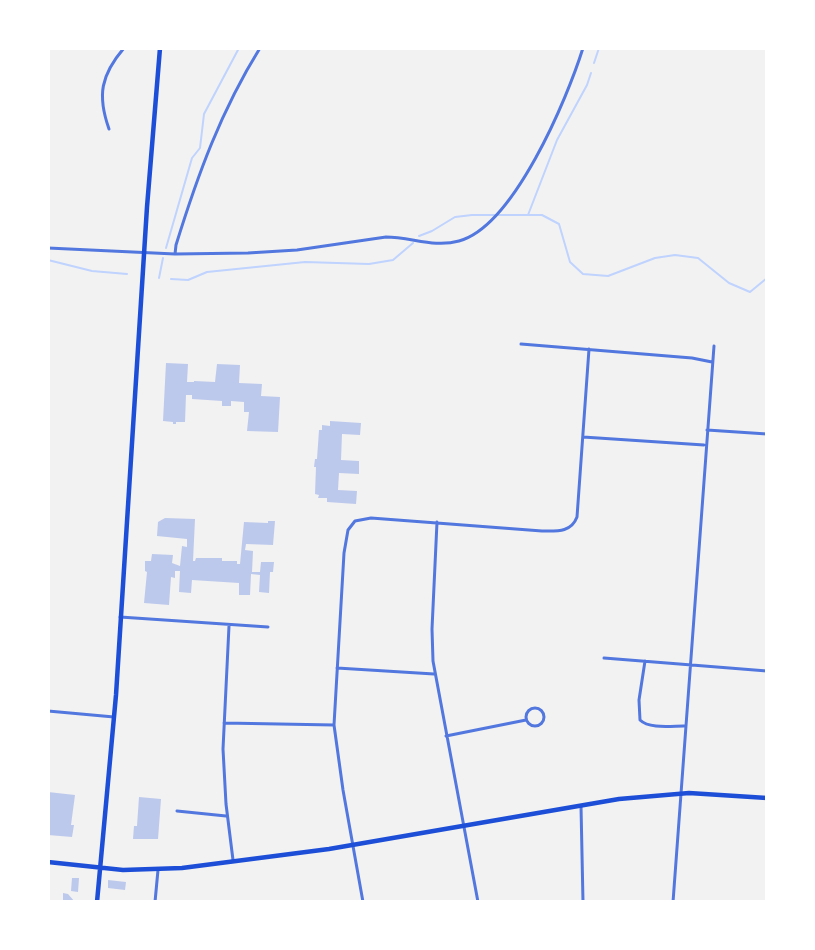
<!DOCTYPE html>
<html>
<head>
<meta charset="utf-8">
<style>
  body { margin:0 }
  #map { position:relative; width:815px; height:950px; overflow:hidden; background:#f2f2f2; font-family:Karla,sans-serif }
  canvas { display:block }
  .frame { position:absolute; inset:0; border:50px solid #fff; pointer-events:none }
</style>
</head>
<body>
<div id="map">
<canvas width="815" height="950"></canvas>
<div class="frame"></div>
</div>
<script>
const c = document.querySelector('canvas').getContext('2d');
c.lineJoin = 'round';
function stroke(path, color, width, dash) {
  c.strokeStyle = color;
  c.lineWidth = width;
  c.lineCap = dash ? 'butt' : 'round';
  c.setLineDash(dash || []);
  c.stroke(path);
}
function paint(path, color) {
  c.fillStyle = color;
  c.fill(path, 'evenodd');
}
const stream = new Path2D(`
  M594,63L599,48
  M528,215L557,140L587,85L591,73
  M419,236L432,231L455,217L472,215H542L559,224L570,262L583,274L608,276L655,258L675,255L698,258L729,283L750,292L767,278
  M166,248L192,158L200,148L204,114L239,48
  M48,260L92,271L127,274
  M159,278L163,258
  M171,279L188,280L207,272L305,262L369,264L393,260L413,243`);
const building = new Path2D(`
  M166,363L188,364L187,382H194V381L215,382L217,364L240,365L239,383L262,384L261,396L280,397L278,432L247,431L249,412H244V402L231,401V406H222V401L192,399V395H186L185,422H176V424H173V422L163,421Z
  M330,421L361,423L360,435L342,434L341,460L359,461V474L339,473L338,490L357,491L356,504L327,502V498H318L319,495L315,494L316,467H314L315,459H317L319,430H322V425L330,426Z
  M165,518L195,519L193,561H195L196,558H222V561H237V564H240L244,522L268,523V521H275L273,545L246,544L245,550L253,551L252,572H260L261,562H274L273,572H270L269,593L259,592L260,575L251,574L250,595H239V583L192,580L191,593L179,592L180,571H175V578L171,577L169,605L144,603L147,572L145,571V561H151L152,554L173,555L172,563L180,566L182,546L187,547V539L157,536L158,522Z
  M48,792L75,795L71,825H74L72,837L48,835Z
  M139,797L161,799L158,839H133L134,826H137Z
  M72,878H79L78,892L71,891Z
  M108,880L126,882L125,890L108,888Z
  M63,893L68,894L75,902H63Z`);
const minor = new Path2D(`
  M109,129C97,95 101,75 124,48
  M48,248L175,254L248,253L297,250L386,237C411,237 434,248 459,241C514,226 567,99 583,48
  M175,254L176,245C198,174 221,111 260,48
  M521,344L692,358L712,362
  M707,430L767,434
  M583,437L704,445
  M437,522L432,629L433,661L478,902
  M120,617L268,627
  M229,626L223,749L226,804L233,860
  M604,658L767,671
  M645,661L639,700L640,720C649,729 671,726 684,726
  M337,668L434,674
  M526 717a9 9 0 1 1 18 0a9 9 0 1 1-18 0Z
  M48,711L114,717
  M224,723L334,725
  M446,736L526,720
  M581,806L583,902
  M177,811L226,816
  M155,902L158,870
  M363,902L343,790L334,725L344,553L348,530L355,521L371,518L542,531C556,531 571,533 577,517L589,349
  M673,902L714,346`);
const secondary = new Path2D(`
  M48,862L123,870L182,868L329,849L619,799L689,793L767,798
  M97,902L116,695L147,207L160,48`);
stroke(stream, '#bfd3fe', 2);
paint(building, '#bdc9ec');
stroke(minor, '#5277de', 3);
stroke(secondary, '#1d4ed8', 4.5);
</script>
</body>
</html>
